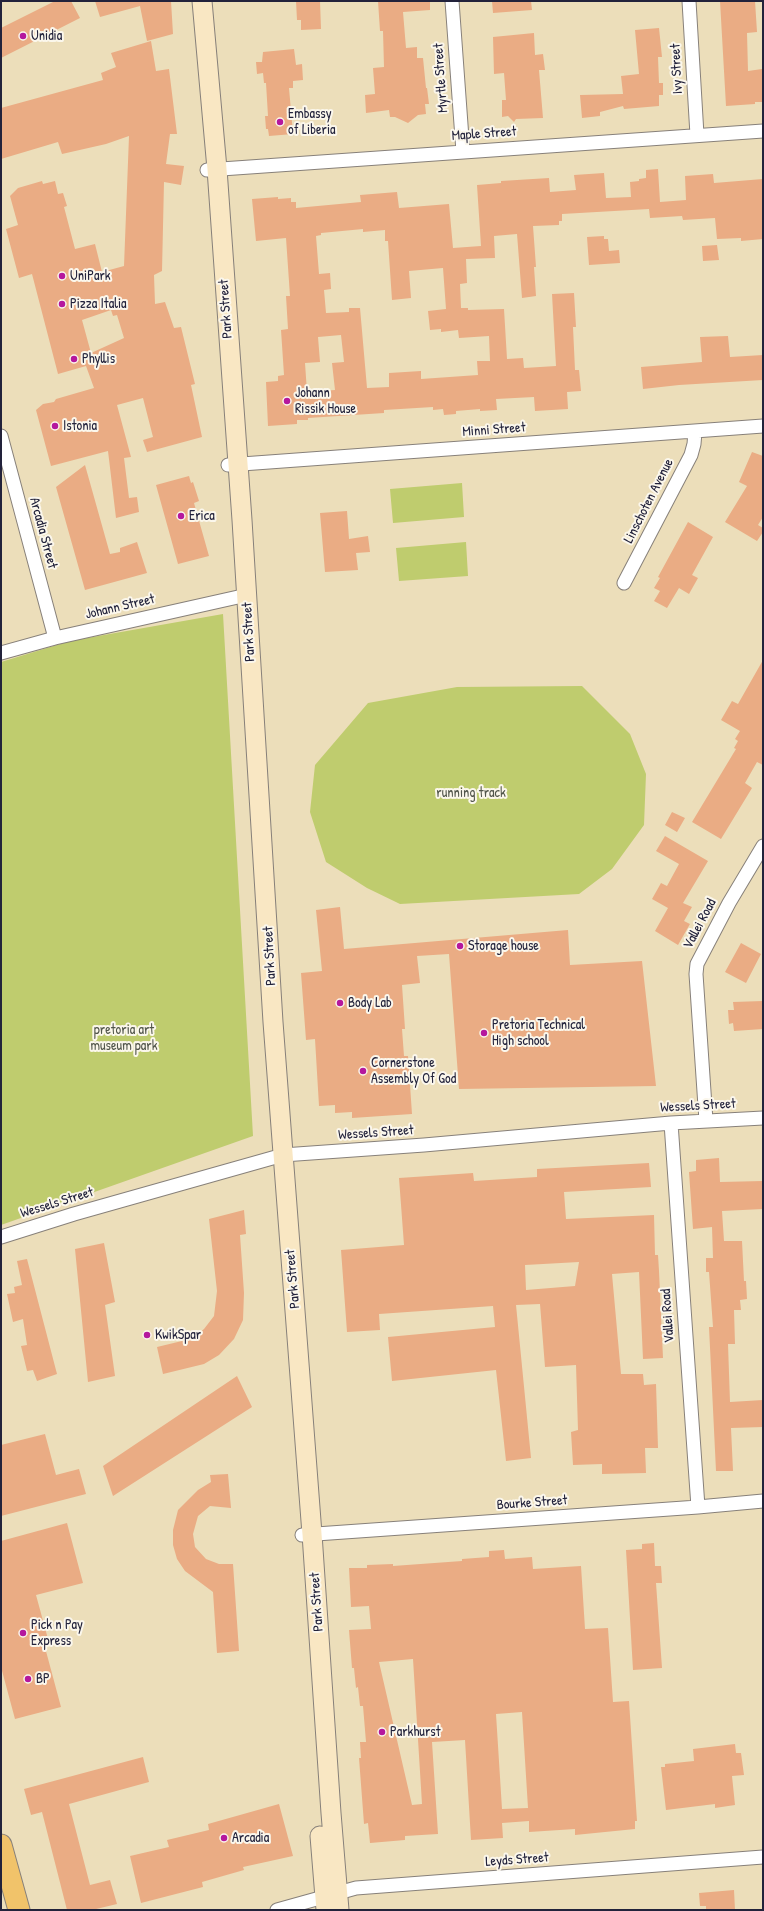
<!DOCTYPE html>
<html>
<head>
<meta charset="utf-8">
<style>
  body { margin:0 }
  #map { position:relative; width:764px; height:1911px; overflow:hidden; background:#ecdeba; font-family:"Patrick Hand",sans-serif }
  canvas { display:block }
  .frame { position:absolute; inset:0; border:2px solid #22223b; pointer-events:none }
</style>
</head>
<body>
<div id="map">
<canvas width="764" height="1911"></canvas>
<div class="frame"></div>
</div>
<script>
const c = document.querySelector('canvas').getContext('2d');
c.lineJoin = 'round';
function paint(path, color) {
  c.fillStyle = color;
  c.fill(path, 'evenodd');
}
function stroke(path, color, width, dash) {
  c.strokeStyle = color;
  c.lineWidth = width;
  c.lineCap = dash ? 'butt' : 'round';
  c.setLineDash(dash || []);
  c.stroke(path);
}
function drawText(font, color, halo, rows, align = 'center') {
  c.font = font + ' "Patrick Hand",sans-serif';
  c.lineWidth = 4;
  c.setLineDash([]);
  c.textBaseline = 'middle';
  c.strokeStyle = halo;
  c.fillStyle = color;
  for (const [text, x, y, turn = 0] of rows) {
    c.save();
    c.translate(x, y);
    c.rotate((+turn || 0) * Math.PI / 180);
    c.textAlign = isNaN(turn) ? turn : align;
    if (halo) c.strokeText(text, 0, 0);
    c.fillText(text, 0, 0);
    c.restore();
  }
}
const green = new Path2D(`
  M462,483L464,517L393,523L390,489Z
  M466,542L468,576L399,581L396,548Z
  M223,614L253,1136L1,1225V662L70,641Z
  M582,686L630,734L646,774L644,825L612,869L579,894L400,904L367,888L326,862L310,812L315,765L368,703L457,687Z`);
const building = new Path2D(`
  M55,1H71L80,18L1,58V28Z
  M95,1H171L173,34L147,41L140,6L100,17Z
  M296,1H320L321,29L301,30V20H297Z
  M378,1H430V10L403,12L406,48L417,47V58H423L426,88H427L429,104H425L426,114L418,115L408,123L395,117H390L389,110L366,113L365,95L375,94L373,68L384,67L383,31H380Z
  M492,1H531L532,10L493,13Z
  M720,1H755L757,32L747,33L748,71L762,69L763,102H755V104L726,106Z
  M659,28L662,57H658L659,83H663V95H659V106L624,109L623,106L600,112V116L582,118L580,95L623,94L621,76L639,74L635,30Z
  M534,33L535,55L543,54L545,70H539L543,118L516,119L514,122L508,116L502,117V100H506L504,73L494,74L493,37Z
  M151,41L156,71L169,69L177,134H170L166,164L184,166L181,185L164,182L162,271L154,275L155,304L165,302L174,328L181,327L195,384L191,385L202,437L147,452L143,440L153,437L143,398L117,405L131,457L124,458L129,498L137,497L139,512L116,518L108,451L51,466L36,410L43,404L54,402L56,399L94,388L86,366L58,374L32,274L19,278L6,229L18,225L10,196L18,188L42,181L43,184L55,181L58,194L63,193L67,206L64,207L75,249L95,244L102,272L124,266L129,136L106,144L62,154L58,142L1,159V108L103,80L101,73L116,67L111,53ZM111,310L113,316L117,315L124,338L91,353L82,320Z
  M294,49L296,65L302,64L303,80L293,81V88H289L293,134L269,136L268,129H266L265,116H268L266,83H264L263,73L257,74L256,62H262L263,52Z
  M658,169L660,202L686,200L685,176L713,174L714,183L763,179V239L741,241V238L717,239L715,218L683,220L682,216L650,218L649,209L562,214V221H559V225L533,226L536,267H534L536,296L522,298L517,234L494,236L495,258L466,259L467,283L460,284L461,308H468V310L504,309L507,359L523,358L524,368L556,366L552,294L574,293L576,327H573L575,370H579L581,391L567,392L568,409L535,411L534,397L496,399L497,410L480,411V409L456,411V414L444,415L443,409L433,410V407L384,410V413L308,418V420H297V424L268,426L266,382L278,381V376L284,375L281,330L288,329L286,296H290L286,238L256,241L252,199L278,197V199L291,198V202H296V208L361,202L360,195L397,192L399,208L449,204L453,248L481,246L477,185L501,183V181L549,178L550,192L576,190L574,175L604,173L606,198L631,197L630,182L639,181V179L646,178V170ZM363,229V232L385,230V241H388L392,300L411,298L409,271L443,268L446,309L428,311L430,330L441,329V332L458,330L459,338L489,336L490,361H477L478,375L421,379V371L389,373V387L367,388L360,308H349V312L326,313L324,290L331,289L330,273L319,274L316,236L321,235V233ZM341,335L344,362L332,363L335,390L307,392L305,363L320,362L318,337Z
  M604,236V239H608L609,251L619,250L620,263L589,265L587,237Z
  M717,245L719,260L703,261L702,246Z
  M728,336L730,357L763,355V380L679,385L643,389L641,367L702,362L700,337Z
  M752,452L763,456V517L758,525L763,528V532L757,541L725,522L747,486L739,482Z
  M85,465L110,554L120,552V548L137,542L147,573L85,590L56,487Z
  M189,476L191,483L193,482L199,501L194,503L209,556L178,564L156,485Z
  M347,511L349,539L368,536L370,552L356,553L358,570L325,572L320,513Z
  M688,522L713,537L692,575L698,578L689,594L679,588L667,608L654,601L660,591L654,588L660,578L658,577Z
  M763,660V765L757,762L745,783L752,788L721,839L692,822L736,749L734,748L738,741L735,739L740,731L721,720L732,701L738,704Z
  M672,812L685,818L677,832L665,825Z
  M665,836L708,861L683,903L692,907L684,921L690,924L678,945L655,931L668,908L652,899L661,883L667,886L679,864L656,851Z
  M340,907L344,949L568,930L570,965L642,961L656,1086L459,1089L449,954L417,956L420,983L402,985L405,1029H402L404,1056H408L412,1114L352,1118V1112L335,1113V1105L319,1106L315,1039L306,1040L301,973L322,971L316,910Z
  M741,943L761,954L746,983L725,972Z
  M763,1001V1029L734,1031L733,1023L729,1024L728,1010H734L733,1002Z
  M719,1158L720,1182L763,1181V1209L722,1211L724,1241H742L744,1281H746L747,1299L740,1300L741,1310H734L735,1344H728L730,1402L763,1400V1427L731,1428L733,1471H716L709,1327H713L709,1272H706V1258H713L712,1227L693,1229L689,1172L696,1171V1160Z
  M649,1163L651,1187L564,1192L566,1219L654,1215L655,1255H658L659,1271L663,1358L643,1359L639,1272L612,1274L621,1374H643L644,1385L656,1384L658,1448H645L646,1473L602,1474V1464L573,1465L571,1432L578,1430L576,1365L545,1367L540,1304L516,1305L531,1458L506,1461L496,1370L392,1381L388,1337L495,1327L493,1306L379,1314L380,1330L347,1332L341,1250L404,1245L399,1178L473,1173L474,1181L537,1177V1169ZM579,1262L575,1286L526,1290L525,1265Z
  M244,1210L246,1234L240,1235L244,1293L243,1320L234,1339L219,1355L204,1364L163,1374L157,1347L182,1341L194,1337L204,1329L214,1316L217,1291L209,1219Z
  M104,1243L115,1302L105,1305L115,1376L88,1382L75,1249Z
  M27,1259L57,1374L37,1381L33,1370L27,1371L21,1346L27,1345L23,1319L13,1322L7,1294L15,1293L14,1287L22,1285L17,1261Z
  M237,1376L252,1407L113,1496L103,1466Z
  M45,1434L56,1475L79,1469L86,1494L1,1516V1445Z
  M228,1474L231,1508L210,1506L198,1516L193,1534L195,1547L206,1559L219,1564H233L239,1651L217,1653L213,1592L185,1571L177,1559L173,1545V1530L178,1510L198,1490L211,1482L210,1475Z
  M67,1523L83,1583L36,1595L48,1639L43,1640L61,1707L15,1719L1,1667V1541Z
  M654,1543L655,1566H661L662,1583H656L662,1668L633,1670L626,1550L642,1549V1544Z
  M504,1550L505,1559L532,1557L533,1569L581,1566L585,1629L608,1628L613,1702L629,1701L637,1821H635V1829L575,1835V1829L529,1832V1821L502,1823L503,1838L471,1840L465,1740L432,1742L438,1834L405,1836V1840L370,1843L368,1823L364,1824L359,1758H361L360,1742H366L363,1706H360L358,1687L356,1688L354,1668H352L349,1630L371,1629L369,1606L351,1607L349,1568H367V1565L393,1564V1566L462,1561V1559L489,1557V1551ZM413,1659L422,1804L412,1805L379,1662ZM522,1712L528,1808L502,1809L496,1714Z
  M735,1744L736,1753H741L744,1775L732,1776L735,1805L715,1808V1804L666,1810L661,1767H665V1764L694,1761L693,1749Z
  M143,1757L149,1782L69,1804L90,1885L110,1880L117,1904L92,1910H67L42,1812L31,1815L24,1789Z
  M279,1804L293,1856L243,1867L244,1870L202,1882L203,1887L141,1903L130,1856L169,1847L167,1840L209,1830L208,1824Z
  M734,1890L735,1910H706V1906H700L699,1893Z`);
const street = new Path2D(`
  M452,1L463,152
  M689,1L697,135
  M207,170L763,131
  M1,436L55,638
  M228,465L763,426
  M624,583L691,455L694,444L695,432
  M1,653L55,638L247,595
  M706,1121L696,974L697,964L729,903L763,846
  M671,1123L698,1507
  M1,1237L74,1214L283,1155L424,1145L671,1123L763,1118
  M302,1535L698,1507L763,1501
  M277,1910L356,1888L763,1857`);
const secondary = new Path2D(`
  M202,1L217,169L242,520L273,1022L312,1534L331,1813L339,1910
  M320,1836L326,1910`);
const primary = new Path2D(`
  M1,1845L19,1910`);
const markers = [
  [23,36,4,"#b5179e"],
  [280,122,4,"#b5179e"],
  [62,276,4,"#b5179e"],
  [62,304,4,"#b5179e"],
  [74,359,4,"#b5179e"],
  [287,401,4,"#b5179e"],
  [55,426,4,"#b5179e"],
  [181,516,4,"#b5179e"],
  [460,946,4,"#b5179e"],
  [340,1003,4,"#b5179e"],
  [484,1033,4,"#b5179e"],
  [363,1071,4,"#b5179e"],
  [147,1335,4,"#b5179e"],
  [23,1633,4,"#b5179e"],
  [28,1679,4,"#b5179e"],
  [382,1732,4,"#b5179e"],
  [224,1838,4,"#b5179e"]
];
const poiNames = [
  ["Unidia",31,36],
  ["Embassy",288,114],
  ["of Liberia",288,130],
  ["UniPark",70,276],
  ["Pizza Italia",70,304],
  ["Phyllis",82,359],
  ["Johann",295,393],
  ["Rissik House",295,409],
  ["Istonia",63,426],
  ["Erica",189,516],
  ["Storage house",468,946],
  ["Body Lab",348,1003],
  ["Pretoria Technical",492,1025],
  ["High school",492,1041],
  ["Cornerstone",371,1063],
  ["Assembly Of God",371,1079],
  ["KwikSpar",155,1335],
  ["Pick n Pay",31,1625],
  ["Express",31,1641],
  ["BP",36,1679],
  ["Parkhurst",390,1732],
  ["Arcadia",232,1838]
];
const streetNames = [
  ["Ivy Street",677,69,-93],
  ["Myrtle Street",441,78,-94],
  ["Maple Street",484,134,-4],
  ["Park Street",226,309,-94],
  ["Minni Street",494,430,-4],
  ["Linschoten Avenue",649,501,-63],
  ["Arcadia Street",43,533,75],
  ["Johann Street",120,607,-13],
  ["Park Street",249,632,-93],
  ["Vallei Road",700,924,-62],
  ["Park Street",270,956,-93],
  ["Wessels Street",698,1106,-3],
  ["Wessels Street",376,1133,-4],
  ["Wessels Street",57,1203,-17],
  ["Park Street",293,1279,-95],
  ["Vallei Road",668,1316,-94],
  ["Bourke Street",532,1503,-4],
  ["Park Street",317,1602,-94],
  ["Leyds Street",517,1860,-4]
];
const parkNames = [
  ["running track",471,793],
  ["pretoria art",124,1030],
  ["museum park",124,1046]
];
paint(green, '#bfcc6e');
paint(building, '#eaac84');
stroke(street, '#87807a', 15);
stroke(secondary, '#87807a', 21);
stroke(primary, '#87807a', 23);
stroke(street, '#fff', 13);
stroke(secondary, '#f9e7c3', 19);
stroke(primary, '#f1c36a', 21);
for (const [x, y, r, color] of markers) {
  const dot = new Path2D();
  dot.arc(x, y, r, 0, 2 * Math.PI);
  c.fillStyle = color;
  c.fill(dot);
  stroke(dot, '#fbf7ec', 1.5);
}
drawText('14px', '#22223b', '#fbf7ec', poiNames, 'left');
drawText('14px', '#22223b', '#fbf7ec', streetNames);
drawText('14px', '#51554a', '#fbf7ec', parkNames);
</script>
</body>
</html>
